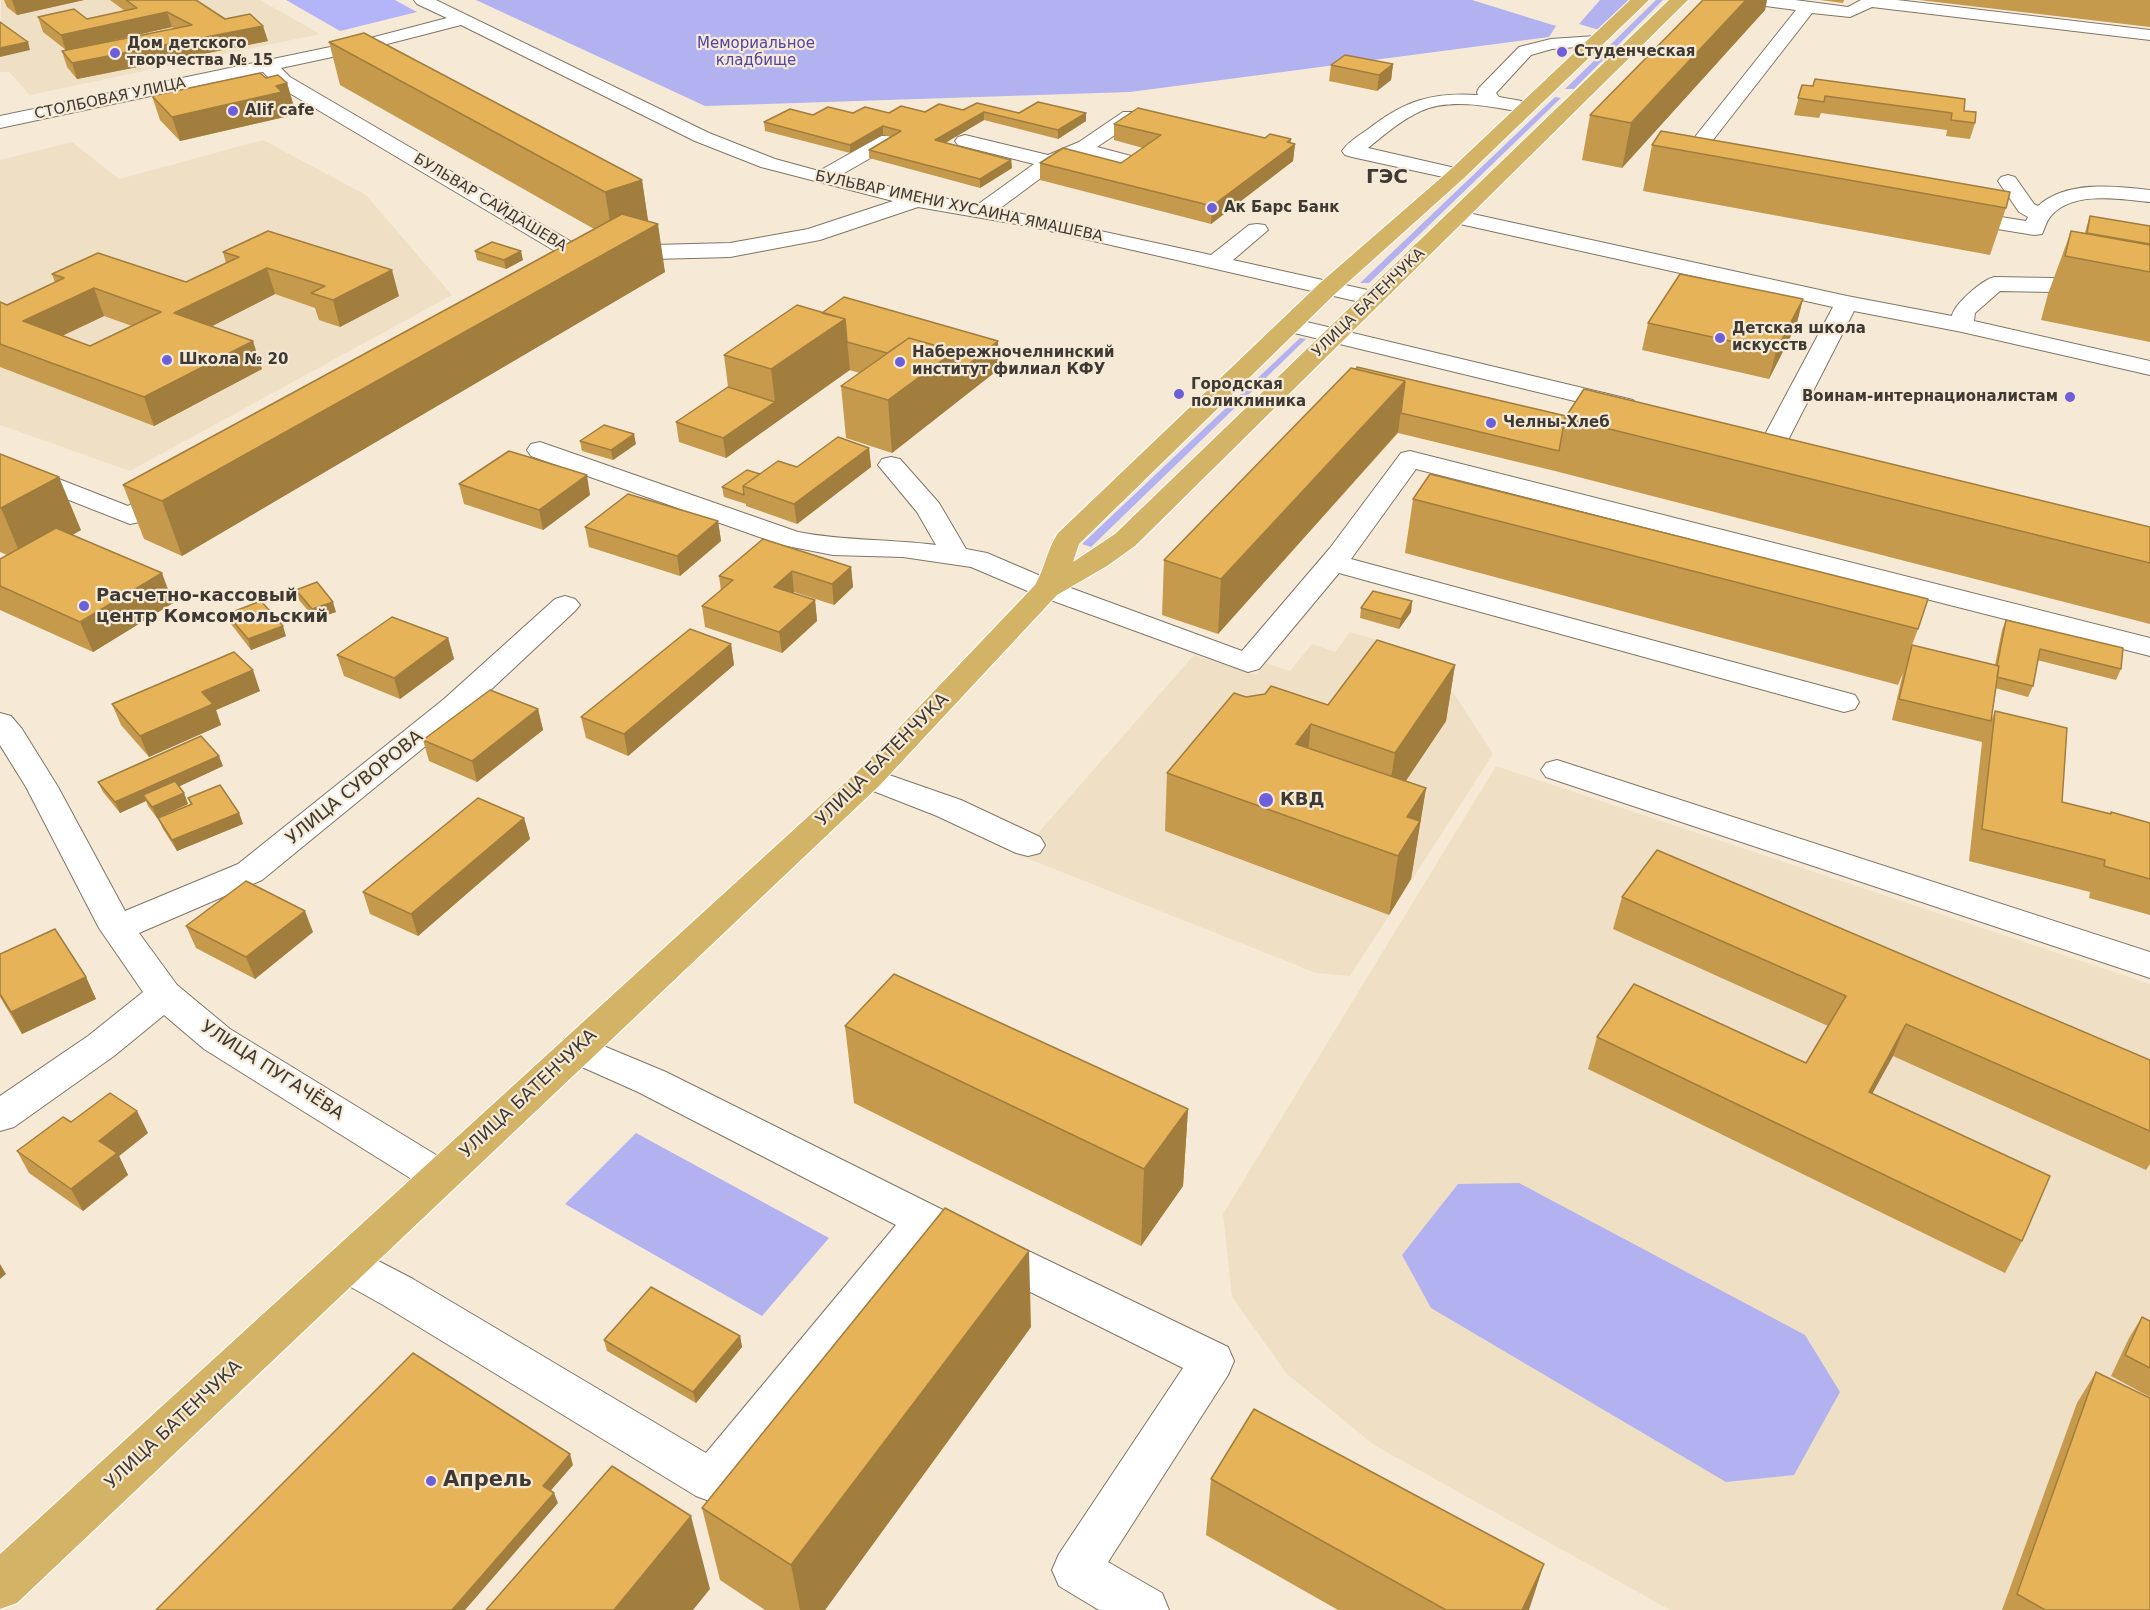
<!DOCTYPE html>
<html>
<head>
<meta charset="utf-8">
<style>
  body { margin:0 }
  canvas { display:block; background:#f6ead7 }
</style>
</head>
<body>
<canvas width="2150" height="1610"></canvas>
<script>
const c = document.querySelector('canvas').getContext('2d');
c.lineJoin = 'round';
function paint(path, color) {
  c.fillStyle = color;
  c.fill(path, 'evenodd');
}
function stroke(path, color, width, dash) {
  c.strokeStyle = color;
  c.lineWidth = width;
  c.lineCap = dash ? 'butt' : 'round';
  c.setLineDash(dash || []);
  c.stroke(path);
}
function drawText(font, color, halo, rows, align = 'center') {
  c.font = font + ' "DejaVu Sans",sans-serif';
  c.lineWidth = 4.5;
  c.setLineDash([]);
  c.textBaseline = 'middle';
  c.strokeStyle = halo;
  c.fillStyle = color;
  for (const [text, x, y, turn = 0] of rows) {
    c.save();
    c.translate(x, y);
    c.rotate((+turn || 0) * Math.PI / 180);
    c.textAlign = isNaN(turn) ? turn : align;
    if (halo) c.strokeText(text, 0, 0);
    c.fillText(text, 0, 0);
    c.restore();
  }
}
const built = new Path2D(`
  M1,0H260L320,34L30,95L9,72H0Z
  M263,140L366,195L452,295L130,471L0,425V160L72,142L119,179Z
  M1350,632L1429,655L1493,754L1350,976L1316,973L1019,855L1194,655L1256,675L1266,663L1290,671L1312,644L1335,652Z
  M1496,766L2150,984V1610H1670L1374,1445L1287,1374L1232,1297L1223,1214Z`);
const green = new Path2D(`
  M476,0H1472L1556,26L1549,37L1130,92L705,106Z
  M1600,0H1632L1599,30L1579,24Z
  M1656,0H1663L1574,89H1565Z
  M1555,97L1561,98L1369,283H1360Z
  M1300,338L1306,339L1091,547L1082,544Z
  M636,1133L829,1238L762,1316L565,1204Z
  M1519,1183L1805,1335L1840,1392L1794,1475L1726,1482L1431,1308L1402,1255L1458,1184Z`);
const forest = new Path2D(`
  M286,0H395L417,12L340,31Z`);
const minor = new Path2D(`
  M414,0H436L709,133L775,159L819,171L881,136H895L898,140L895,144L839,176L977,205L1034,164L958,145L955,141L958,137L965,135L1048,155L1079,142L1123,112H1137L1140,116L1137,120L1097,147L1135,157L1138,161L1135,165L1128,167L1081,156L1057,166L999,209L1211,255L1249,225L1257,224L1265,225L1268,230L1233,260L1381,293L1384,298L1381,303L1373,305L1028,226L918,207L820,240L730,257L616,260L608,258L605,253L608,248L616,246L730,243L808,229L893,201L761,167L695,141L461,25L360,51L281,68L290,77L589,252L592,257C584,268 566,276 553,273L550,268L553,263L565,257L276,85L263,72L0,128V116L359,41L447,18L417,4Z
  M1749,0H1795L1848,7L1861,0H1897L2150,30V40L1872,7L1850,17L1812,13L1695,163L1700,168L1697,172L1690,174L1675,170L1672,166L1675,162L1796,10L1758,5L1752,4Z
  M1595,36L1601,37L1604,41L1601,45L1552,49L1531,55L1496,93L1499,97L1533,103L1536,107L1533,111L1526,113C1495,107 1451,97 1421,111C1401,120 1384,135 1368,148L1464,170L1467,174L1464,178L1457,180L1352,157L1345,155L1342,151C1348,142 1358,136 1367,130C1404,101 1431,92 1478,95L1477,92L1479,88L1519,47L1551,39Z
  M2008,175L2015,177L2034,204L2038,206C2067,180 2114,186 2150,190V202C2120,199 2072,190 2050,217C2046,222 2045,228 2042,234L2034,235L1949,221L1946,216L1949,211L1957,210L2026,221L2028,217L2019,212L1998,181L2001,177Z
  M1459,211L1847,296L1952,316C1954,304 1982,280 1994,277L2052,278L2123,288L2145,281L2150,282V296L2124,302L2052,292L2000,291L1975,313L1974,321L2150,361V375L1962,332L1854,311L1787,442L1783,447L1774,450L1765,447L1761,442L1833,307L1451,222L1448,217L1451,212Z
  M1290,318L1633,400L1637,405L1633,410L1624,413L1282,330L1278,325L1282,320Z
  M540,442L798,532C844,541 890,539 936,545L917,512L878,465L882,459L891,457L900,459L939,503L966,549L987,553L1057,583L1242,651L1330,548L1401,453L1410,451L2150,638V656L1416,469L1351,559L1855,695L1859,702L1855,709L1844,712L1339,573L1259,669L1248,672L1037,595L971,567L903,557L833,555L782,545L531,456L527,450L531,444Z
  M0,456L128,506C145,496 163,480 182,485L186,491L182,497L140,522L130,524L0,473Z
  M565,596L575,599L580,605L575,611L466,713L262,880L139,933L177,985L230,1029L454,1166L460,1177L454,1188L440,1193L426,1188L204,1049L164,1015L114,1056L14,1127L0,1131V1096L88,1036L143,992L99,928L26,787L0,745V713L11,716L22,729L58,787L125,911L238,864L444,699L555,599Z
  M1557,760L2150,952V978L1546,777L1541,770L1546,763Z
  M869,768L961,800L1040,837L1045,845L1040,853L1028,856L1016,853L937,816L858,785L853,778L858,771Z
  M577,1035L666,1072L939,1208L1228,1347L1234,1361L1228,1375L1108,1562L1162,1593L1169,1610H1099L1059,1586L1052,1570L1059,1554L1183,1368L930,1242L728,1496L712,1502L696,1496L383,1305L331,1276L325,1264L331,1252L346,1246L361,1252L413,1279L706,1453L896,1225L638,1092L564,1059L558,1049L564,1039Z`);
const major = new Path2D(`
  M1630,0H1649L1464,178L1336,293L1079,544L1073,562L1115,534L1669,0H1688L1135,546L1107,566L1057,595L880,785L17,1603L0,1609V1554L858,771L1035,585C1045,568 1047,549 1058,533L1320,283L1450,170Z`);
const wall = new Path2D(`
  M4,0H84L17,15L7,7Z
  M110,0H196L225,19L268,41L77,79L67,67L62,51L66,50L43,32L38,17L87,19L125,11ZM172,27L175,29L96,44Z
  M1703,0H1767L1765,10L1622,168L1582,160L1590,115Z
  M1820,0H1844L1843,3Z
  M1919,0H2150V27Z
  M329,42L642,180L648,222L665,272L182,556L144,539L123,485L594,229L340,85Z
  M1393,64L1391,80L1377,91L1329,81L1331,65Z
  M287,83L294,107L287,109L289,116L180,141L160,120L152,96Z
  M1802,85L1964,111L1975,123L1970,139L1946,136L1947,130L1821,113L1819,118L1794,115Z
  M963,110L1086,121L1058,139L984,120L945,143L1011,160L1012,168L980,188L869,158V150L891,137L883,135L850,153L765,131L764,122L813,115Z
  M1114,124L1265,138L1295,144L1293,161L1211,224L1040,180V163H1121L1143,148L1114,140Z
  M1652,145L2006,208L1990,255L1643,191Z
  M2090,216L2150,226V342L2041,320L2048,294L2071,231L2085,233L2087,225Z
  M475,251L523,260L506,269L477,260Z
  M223,252L399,296L340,327L319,320L315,308L275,294L212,326L262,369L154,426L0,367V302L7,305L55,283L52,274L186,282L226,263ZM104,316L132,326L90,346L62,336Z
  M1803,299L1796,326L1769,379L1642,350L1648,323Z
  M797,305L999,369L892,453L846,438L841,386L860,373L849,370L726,458L679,442L676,422L728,387L724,355Z
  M1351,368L1566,416L2150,527V624L1555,471L1398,433L1218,634L1162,615L1164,560Z
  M580,441L636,444L613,460L582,451Z
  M869,448L871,467L797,524L746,506V504L724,497L722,487L760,474L797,467Z
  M0,454L81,530L72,535L173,603L93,652L0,610V559L7,555L0,552Z
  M459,484L590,495L543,530L464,504Z
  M1413,499L1918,629L1912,645L1995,665L2002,630L2006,620L2121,669L2116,680L2037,660L2033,686L2028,697L1995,688L1991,721L1995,711L2062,802L2110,814L2111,812L2150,823V915L2089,898L2090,892L1969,861L1982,742L1892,720L1903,673L1898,685L1405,553Z
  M718,521L721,541L680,576L589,547L585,527Z
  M851,567L853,587L834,605L794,592L793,593L815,600L817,621L782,653L705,627L702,606L721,591L719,576Z
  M296,590L336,612L315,619L299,600Z
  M1412,601L1411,612L1399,629L1360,618L1361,608Z
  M227,614L286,636L251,650L231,624Z
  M448,638L454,659L400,699L344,676L337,655Z
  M731,644L734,665L628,756L586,738L581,717Z
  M1455,665L1446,721L1406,781L1426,788L1411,879L1389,915L1165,831L1167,773L1246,697L1328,705Z
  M260,691L216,710L221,725L149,757L121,725L112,704Z
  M538,709L543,730L477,782L429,761L423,740Z
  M223,766L179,786L184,793L188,804L157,818L148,806L146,801L120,813L103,792L98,782Z
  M188,798L239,813L243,824L177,851L163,829L158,818L191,805Z
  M524,818L530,839L418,936L370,914L363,892Z
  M1622,897L2150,1060V1164L2146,1170L1893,1056L1872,1094L2022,1241L2005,1273L1588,1069L1597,1037L1806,1063L1828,1026L1613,929Z
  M186,926L313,932L255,979L196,948Z
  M0,954L86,977L96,999L22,1034L0,997Z
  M845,1026L1188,1109L1183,1186L1141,1246L854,1103Z
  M71,1122L148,1133L119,1156L128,1175L83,1211L29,1173L17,1151Z
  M2142,1317L2150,1321V1397L2111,1376L2129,1338Z
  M1031,1327L825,1610H765L720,1580L702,1508Z
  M740,1336L742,1347L696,1403L607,1351L604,1340Z
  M2096,1372L2150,1610H2002L2077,1403Z
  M1211,1479L1529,1610H1338L1206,1535Z`);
const shadedWall = new Path2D(`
  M12,0H84L17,15Z
  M1746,0H1767L1765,10L1622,168L1631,123Z
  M167,12L172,27L66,51L61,35Z
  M263,26L268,41L77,79L72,63Z
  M28,42L30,50L0,57V48Z
  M1393,64L1391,80L1377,91L1379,75Z
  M287,83L294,107L287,109L289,116L180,141L172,117Z
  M984,112V120L935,149V140Z
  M1086,113V121L1058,139V130Z
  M883,126V135L850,153V145Z
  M1291,139L1290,147L1295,144L1293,161L1211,224L1212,206Z
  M1011,160L1012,168L980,188V179Z
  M642,180L649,227L613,240L605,192Z
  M658,224L665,272L182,556L162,501Z
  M521,251L523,260L506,269L504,260Z
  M267,268L275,294L183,341L174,313Z
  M392,270L399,296L340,327L333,300Z
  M94,288L104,316L34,349L23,321Z
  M1803,299L1796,326L1769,379L1776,351Z
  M845,319L850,370L726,458L723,438L775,402L771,369Z
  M253,341L262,369L154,426L144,397Z
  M998,341L999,369L892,453L888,400L955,351Z
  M1405,381L1398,432L1218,634L1221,579Z
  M634,434L636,444L613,460L611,450Z
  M869,448L871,467L797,524L794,504Z
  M587,475L590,495L543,530L539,510Z
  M59,477L81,530L24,563L1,508Z
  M718,521L721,541L680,576L677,556Z
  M851,567L853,587L834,605L832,584Z
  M792,571L794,592L777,607L774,587Z
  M162,573L173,603L93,652L80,622Z
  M815,600L817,621L782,653L779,632Z
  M1412,601L1411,612L1399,629L1401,619Z
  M333,602L336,612L315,619L312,609Z
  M283,626L286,636L251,650L248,639Z
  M448,638L454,659L400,699L394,678Z
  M731,644L734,665L628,756L624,734Z
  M1455,665L1446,721L1386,810L1395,753Z
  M253,670L260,691L216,710L221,725L149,757L140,736L202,692Z
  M538,709L543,730L477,782L472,761Z
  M1311,724L1305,781L1296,744Z
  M219,756L223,766L148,801L143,795L146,801L120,813L115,802Z
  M1426,788L1411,879L1389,915L1398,856L1407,817Z
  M184,793L188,804L157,818L152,807Z
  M239,813L243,824L177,851L172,840Z
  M524,818L530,839L418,936L411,914Z
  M305,911L313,932L255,979L246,957Z
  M86,977L96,999L22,1034L11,1012Z
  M1906,1024L1893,1056L1855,1125L1869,1092Z
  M1188,1109L1183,1186L1141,1246L1144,1169Z
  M137,1111L148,1133L119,1156L128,1175L83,1211L71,1189L99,1141Z
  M1029,1251L1031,1327L825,1610H800L791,1565Z
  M0,1264L6,1274L0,1279Z
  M740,1336L742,1347L696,1403L693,1392Z
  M570,1454L573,1465L546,1496L543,1486Z
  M554,1493L558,1503L465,1610H452Z
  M691,1516L710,1589L693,1610H614Z
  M1544,1564L1529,1610H1522Z`);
const building = new Path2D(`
  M126,0H196L225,19L250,14L263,26L72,63L62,51L192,25L167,12L61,35L38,17L74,9L87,19L137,8Z
  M1703,0H1746L1631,123L1590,115Z
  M0,22L28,42L0,48Z
  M364,33L642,180L605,192L329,42Z
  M1345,55L1393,64L1379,75L1331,65Z
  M260,73L266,78L278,75L287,83L276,86L282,92L172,117L152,96Z
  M1815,79L1965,99L1964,111L1976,112L1975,123L1951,120L1952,113L1825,96L1824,102L1798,98L1802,85L1813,86Z
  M1038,102L1086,113L1058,130L984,112L935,140L1011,160L980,179L869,150L901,131L883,126L850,145L764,122L790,109L813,115L828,107L853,113L865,107L889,113L901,106L925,112L939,104L963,110L977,103L1019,113Z
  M1138,108L1265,138L1270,134L1291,139L1287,142L1295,144L1212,206L1040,163L1063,148L1121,163L1161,135L1114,124Z
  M1661,131L2010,192L2006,208L1652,145Z
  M622,214L658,224L162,501L123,485Z
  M2090,216L2150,226V244L2087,233Z
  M268,231L392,270L333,300L311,293L325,286L267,268L174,313L253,341L144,397L0,344V302L7,305L64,278L52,274L98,253L186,282L239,257L223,252ZM94,288L161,312L90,346L23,321Z
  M2071,231L2150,245V272L2065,256Z
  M492,242L521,251L504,260L475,251Z
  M1680,274L1803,299L1776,351L1648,323Z
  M844,297L998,341L956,374L955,351L909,338L887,353L847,342L845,319L822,313Z
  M797,305L845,319L771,369L724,355Z
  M909,338L955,351L888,400L841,386Z
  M1357,367L1566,416L1565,418L1559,451L1401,413L1405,381L1356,369Z
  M1351,368L1405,381L1221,579L1164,560Z
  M728,387L775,402L723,438L676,422Z
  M1584,389L2150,527V563L1565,418Z
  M604,425L634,434L611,450L580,441Z
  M838,437L869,448L794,504L743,486L778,461L797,467Z
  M509,451L587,475L539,510L459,484Z
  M0,454L59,477L1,508H0Z
  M747,470L760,474L743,486L744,495L722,487Z
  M1430,474L1928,599L1918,629L1413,499Z
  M628,494L718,521L677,556L585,527Z
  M56,528L162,573L80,622L0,586V559Z
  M763,539L851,567L832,584L792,571L774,587L815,600L779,632L702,606L733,580L719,576Z
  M317,582L333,602L312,609L296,590Z
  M1373,591L1412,601L1401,619L1361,608Z
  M261,601L283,626L248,639L227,614Z
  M392,617L448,638L394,678L337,655Z
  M2006,620L2123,648L2121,669L2040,649L2033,686L1997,677L1999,666H1997Z
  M690,629L731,644L624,734L581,717Z
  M1377,640L1455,665L1395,753L1311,724L1296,744L1426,788L1407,817L1420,821L1398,856L1167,773L1234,693L1246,697L1265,694L1271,686L1328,705Z
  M1912,645L1999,666L1991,721L1899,699Z
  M234,652L253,670L202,692L213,704L140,736L112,704Z
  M490,690L538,709L472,761L423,740Z
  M1995,711L2067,728L2062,802L2111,814V812L2150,823V879L2104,866L2105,860L1982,829Z
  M201,736L219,756L115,802L98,782Z
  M175,781L184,793L152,807L143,795Z
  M220,785L239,813L172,840L158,818L192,804L188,798Z
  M478,798L524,818L411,914L363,892Z
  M1657,850L2150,1060V1131L1906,1024L1869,1092L2050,1176L2022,1241L1597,1037L1634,984L1806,1063L1846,996L1622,897Z
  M246,881L305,911L246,957L186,926Z
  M55,929L86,977L11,1012L0,994V954Z
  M894,974L1188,1109L1144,1169L845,1026Z
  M110,1093L137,1111L99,1141L117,1153L71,1189L17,1151L63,1117L71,1122Z
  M945,1208L1029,1251L791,1565L702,1508Z
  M651,1287L740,1336L693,1392L604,1340Z
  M2142,1317L2150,1321V1368L2125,1355Z
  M413,1353L570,1454L543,1486L554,1493L452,1610H156Z
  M2096,1372L2150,1398V1610H2045L2017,1594Z
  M1254,1409L1544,1564L1522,1610H1446L1211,1479Z
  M612,1466L691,1516L614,1610H486Z`);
const markers = [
  [1562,52,6,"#6d5fd9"],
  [115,53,6,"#6d5fd9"],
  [233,111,6,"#6d5fd9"],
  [1212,208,6,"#6d5fd9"],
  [1720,338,6,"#6d5fd9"],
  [167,360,6,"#6d5fd9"],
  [900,362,6,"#6d5fd9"],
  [1179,394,6,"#6d5fd9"],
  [2070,397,6,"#6d5fd9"],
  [1491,423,6,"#6d5fd9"],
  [84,606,6,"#6d5fd9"],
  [1266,800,8,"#6d5fd9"],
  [431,1481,6,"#6d5fd9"]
];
const farPoinames = [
  ["Дом детского",127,44],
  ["творчества № 15",127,61],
  ["Студенческая",1574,52],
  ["Alif cafe",245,111],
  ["Ак Барс Банк",1224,208],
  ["Детская школа",1732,329],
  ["искусств",1732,346],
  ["Набережночелнинский",912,353],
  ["институт филиал КФУ",912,370],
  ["Школа № 20",179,360],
  ["Городская",1191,385],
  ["поликлиника",1191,402],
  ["Воинам-интернационалистам",2058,397,"right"],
  ["Челны-Хлеб",1503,423]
];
const farParknames = [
  ["Мемориальное",756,44],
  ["кладбище",756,61]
];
const farStreetnames = [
  ["СТОЛБОВАЯ УЛИЦА",110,99,-12],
  ["БУЛЬВАР САЙДАШЕВА",490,203,31],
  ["БУЛЬВАР ИМЕНИ ХУСАИНА ЯМАШЕВА",959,207,12],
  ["УЛИЦА БАТЕНЧУКА",1369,303,-44]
];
const poiNames = [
  ["Расчетно-кассовый",96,596],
  ["центр Комсомольский",96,617],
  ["КВД",1280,800]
];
const streetNames = [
  ["УЛИЦА БАТЕНЧУКА",883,760,-45],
  ["УЛИЦА СУВОРОВА",355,788,-39],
  ["УЛИЦА ПУГАЧЁВА",272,1071,33],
  ["УЛИЦА БАТЕНЧУКА",529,1094,-43],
  ["УЛИЦА БАТЕНЧУКА",174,1425,-43]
];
const farDistrictnames = [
  ["ГЭС",1387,178]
];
const nearPoinames = [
  ["Апрель",443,1481]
];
paint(built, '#efdfc5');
paint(green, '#b2b2f1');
paint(forest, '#b4b4f9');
stroke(minor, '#807664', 2);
stroke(major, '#fff', 2);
paint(minor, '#fff');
paint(major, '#d3b366');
paint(wall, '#c69a4d');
paint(shadedWall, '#a17d3e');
paint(building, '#e6b359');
stroke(building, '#a17d3e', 1.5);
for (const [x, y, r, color] of markers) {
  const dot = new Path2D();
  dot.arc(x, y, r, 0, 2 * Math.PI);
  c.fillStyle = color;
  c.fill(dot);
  stroke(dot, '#f6ead7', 2);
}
drawText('bold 15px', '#3e3932', '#f6ead7', farPoinames, 'left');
drawText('15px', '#4f43a6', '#f6ead7', farParknames);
drawText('15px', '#3e3932', '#f6ead7', farStreetnames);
drawText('bold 18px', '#3e3932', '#f6ead7', poiNames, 'left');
drawText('18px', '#3e3932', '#f6ead7', streetNames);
drawText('bold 20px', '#3e3932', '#f6ead7', farDistrictnames);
drawText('bold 21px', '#3e3932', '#f6ead7', nearPoinames, 'left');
</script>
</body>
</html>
